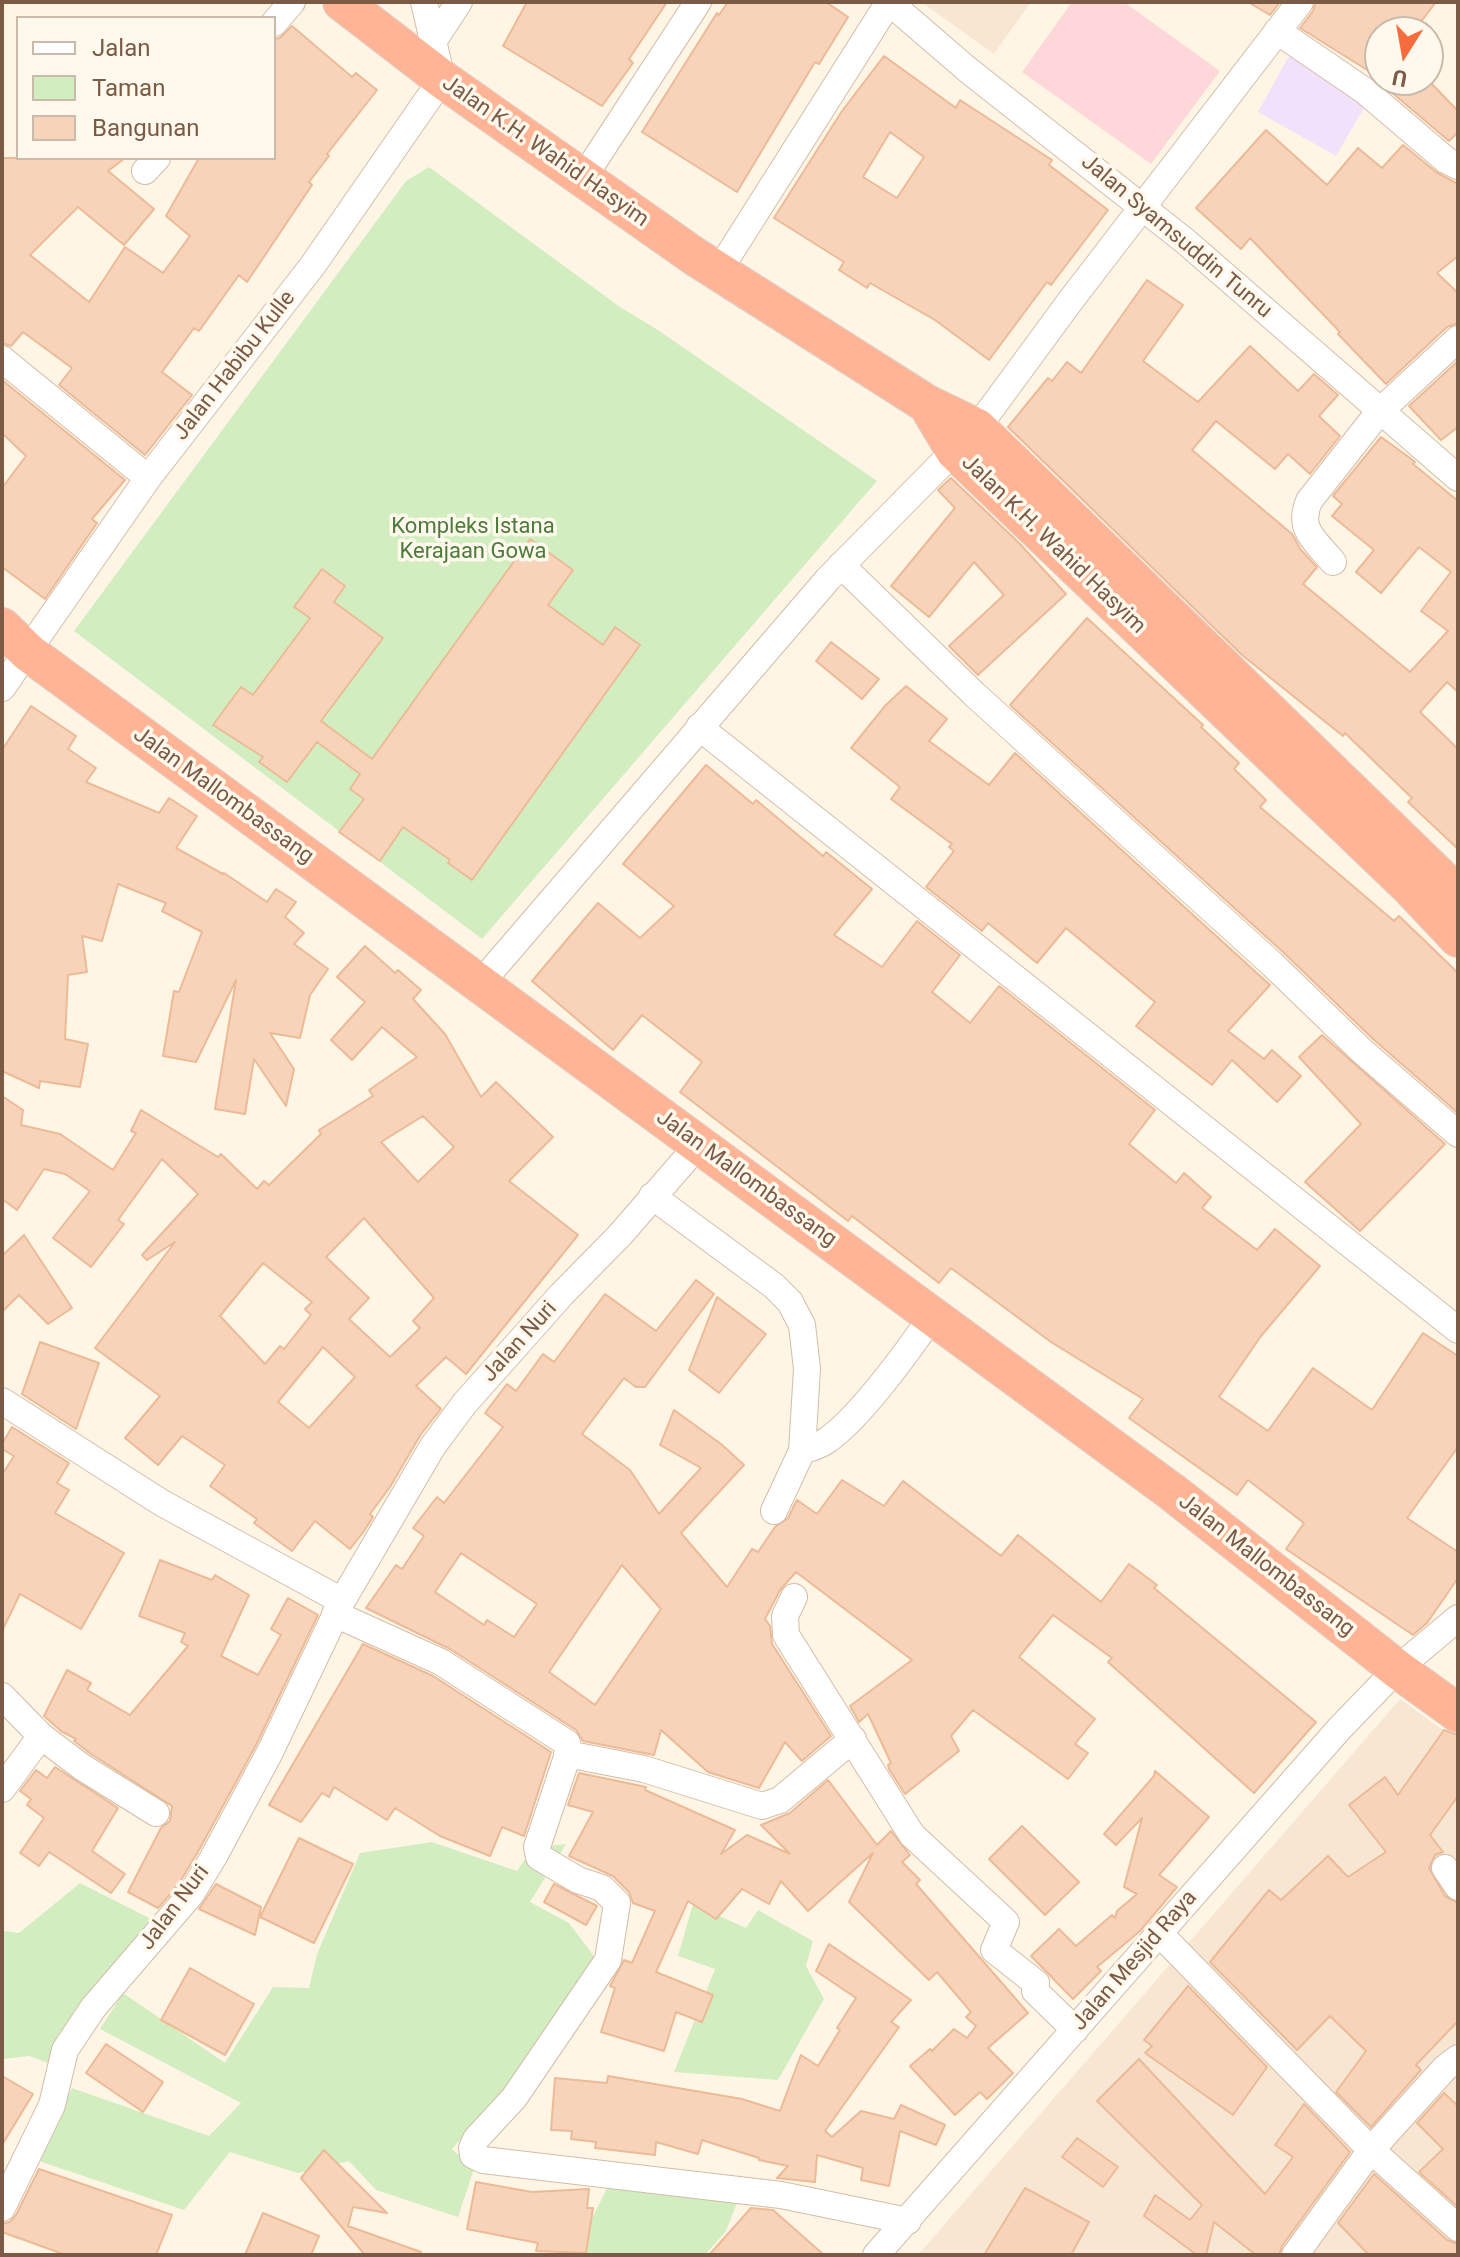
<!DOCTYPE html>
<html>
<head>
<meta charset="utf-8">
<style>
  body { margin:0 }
  #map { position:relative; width:1460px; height:2257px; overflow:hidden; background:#fff5e5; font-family:Roboto,sans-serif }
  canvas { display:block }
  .frame { position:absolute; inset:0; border:4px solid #7b5b46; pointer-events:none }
  .legend { position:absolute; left:16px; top:16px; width:260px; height:144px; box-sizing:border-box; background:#fff9ed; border:2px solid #cabaaa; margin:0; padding:10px 14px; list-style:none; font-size:24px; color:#7b5b46 }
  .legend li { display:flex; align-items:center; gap:16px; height:40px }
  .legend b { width:40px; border:2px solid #cabaaa }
  .north { position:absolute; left:1364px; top:16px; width:80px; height:80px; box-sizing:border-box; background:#fff9ed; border:2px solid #cabaaa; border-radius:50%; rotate:191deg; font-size:22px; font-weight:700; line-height:32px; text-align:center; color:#7b5b46 }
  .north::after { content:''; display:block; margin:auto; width:28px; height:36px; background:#f66c3d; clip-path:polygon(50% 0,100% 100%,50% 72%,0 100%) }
</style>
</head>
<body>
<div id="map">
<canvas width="1460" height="2257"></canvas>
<div class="frame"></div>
<ul class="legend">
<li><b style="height:10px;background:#fff"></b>Jalan</li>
<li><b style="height:22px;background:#d2eec1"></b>Taman</li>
<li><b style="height:22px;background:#f7d4b9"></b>Bangunan</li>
</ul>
<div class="north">U</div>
</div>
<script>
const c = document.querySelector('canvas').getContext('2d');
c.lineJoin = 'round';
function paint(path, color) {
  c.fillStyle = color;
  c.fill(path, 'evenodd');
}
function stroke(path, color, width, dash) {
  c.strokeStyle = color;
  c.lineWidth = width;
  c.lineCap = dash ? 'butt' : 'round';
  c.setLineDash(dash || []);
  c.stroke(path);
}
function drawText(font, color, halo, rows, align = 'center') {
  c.font = font + ' Roboto,sans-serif';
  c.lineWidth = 7;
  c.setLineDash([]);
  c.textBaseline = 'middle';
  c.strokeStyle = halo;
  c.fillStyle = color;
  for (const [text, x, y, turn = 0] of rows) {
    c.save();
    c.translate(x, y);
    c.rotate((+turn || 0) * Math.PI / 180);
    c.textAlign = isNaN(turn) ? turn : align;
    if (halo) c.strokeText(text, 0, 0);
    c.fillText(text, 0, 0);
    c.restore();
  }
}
const residential = new Path2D(`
  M921,2H1031L994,54Z
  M1400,1699L1458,1741V2255H918Z`);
const education = new Path2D(`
  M1289,56L1368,101L1336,156L1258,112Z`);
const medical = new Path2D(`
  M1072,2H1124L1220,71L1151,164L1022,72Z`);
const green = new Path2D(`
  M429,167L620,307L658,330L877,481L482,939L74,631L406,181Z
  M432,1842L517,1871L533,1848L566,1844L530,1902L569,1923L597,1960L527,2064L452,2149L474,2169L458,2217L376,2190L349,2161L298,2173L230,2152L184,2210L36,2160L72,2088L209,2136L241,2103L100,2029L123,1993L225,2063L273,1987L309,1988L317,1954L360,1853Z
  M80,1883L159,1923L51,2064L29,2056L3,2059L2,1935L5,1931L19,1933Z
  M693,1904L746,1928L758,1910L813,1941L806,1966L824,1999L778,2080L674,2072L715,1969L678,1956Z
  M609,2184L737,2203L726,2231L705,2255H574Z`);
const building = new Path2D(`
  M527,2H667L629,59L633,63L602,106L503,46Z
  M728,2H826L848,17L819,64L815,62L737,192L642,132L717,13L719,15Z
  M1248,2H1280L1270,15Z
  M1316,2H1436L1417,27L1413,25L1408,32H1380V78L1300,28L1313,11Z
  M292,26L352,77L356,73L377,90L327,154L329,156L309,182L312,185L247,282L239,275L199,331L194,328L162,372L192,395L145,455L59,385L72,368L23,332L11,346L2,343V158H125L108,171L154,209L124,245L78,207L30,255L89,302L125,247L163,273L190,236L166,216L199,158H274V39L280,38Z
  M884,56L956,108L960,100L1052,160L1049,165L1108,210L1051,285L1047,282L989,360L935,320L870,283L867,288L839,270L844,262L774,218L842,111ZM890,132L924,157L897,198L863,177Z
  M1377,80H1428L1458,111V132L1449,141Z
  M1266,130L1327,185L1358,148L1382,168L1403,145L1436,172L1458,184V256L1437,273L1458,293V323L1447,327L1386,384L1338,334L1340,332L1250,238L1241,249L1196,208Z
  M1147,280L1183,305L1143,361L1198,402L1250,346L1298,391L1314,374L1338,395L1319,416L1340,436L1310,474L1288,454L1275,469L1216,421L1192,450L1292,534L1301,550L1317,567L1303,584L1410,672L1448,631L1421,611L1451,572L1419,547L1381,593L1356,572L1374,550L1332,516L1342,504L1333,496L1381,437L1410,458L1415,462L1413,464L1458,501V692L1447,682L1420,712L1458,749V849L1408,802L1412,798L1345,733L1343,736L1242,655L1008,427L1048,378L1052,381L1067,362L1081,373Z
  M1458,361V427L1441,440L1409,406Z
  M2,380L125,480L92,519L97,523L45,599L2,567V488L26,456L2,433Z
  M951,478L1019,543L1066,594L978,675L949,646L1004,595L974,562L929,617L891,586L955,508L938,490Z
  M530,539L573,570L548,605L603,645L615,627L640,645L472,880L448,863L450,860L403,827L380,861L339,832L364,799L350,789L360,774L317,742L287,782L259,762L263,757L213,725L241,687L253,695L310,618L294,607L322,569L345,586L334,602L383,638L321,721L372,759Z
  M1087,618L1203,725L1201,727L1239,763L1234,769L1266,800L1260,807L1394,921L1399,916L1458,973V1113L1373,1039L1283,952L1010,705Z
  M831,642L879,679L862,699L816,661Z
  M906,686L947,719L929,741L989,785L1015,753L1270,985L1228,1031L1264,1059L1272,1050L1301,1076L1277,1102L1232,1060L1212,1085L1136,1026L1155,1002L1066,928L1037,963L988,923L982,931L926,887L954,851L949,847L952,844L891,799L900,787L851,748L885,706Z
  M31,706L76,736L68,749L96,768L86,782L159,813L169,798L197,816L176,848L223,874L224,873L267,902L276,889L296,902L285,917L304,933L294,944L328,969L310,995L300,1038L270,1033L294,1069L286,1106L254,1059L245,1114L215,1109L236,980L196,1062L163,1056L174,991L179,992L202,932L162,911L166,903L118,884L102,941L82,936L87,972L68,975L65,1039L88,1044L80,1087L40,1081L39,1088L2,1071V750Z
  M706,765L753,804L756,800L823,856L826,852L872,889L834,935L882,967L917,921L960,955L932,992L970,1023L999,986L1155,1110L1129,1144L1176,1183L1184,1173L1211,1197L1202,1208L1257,1250L1275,1229L1320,1266L1261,1336L1219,1397L1268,1431L1313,1368L1372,1410L1423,1333L1458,1356V1447L1407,1518L1458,1552V1578L1427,1623L1413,1635L1286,1549L1304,1523L1248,1480L1237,1495L1129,1418L1143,1399L1051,1342L951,1268L939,1283L852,1216L848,1221L680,1092L702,1062L642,1015L613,1050L532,981L598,903L640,938L674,906L623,864Z
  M365,946L395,973L398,970L421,990L413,999L445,1034L481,1097L496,1082L553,1137L509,1181L578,1235L466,1374L446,1357L416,1386L441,1409L421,1434L390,1487L370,1514L373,1517L364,1531L350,1549L315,1521L292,1551L254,1523L257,1519L210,1486L225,1465L182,1436L158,1465L125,1438L160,1396L95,1348L175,1242L147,1260L142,1255L198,1194L162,1159L118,1220L124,1224L91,1267L53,1238L90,1191L65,1174L44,1169L17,1210L2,1199V1096L23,1110L21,1125L60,1134L113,1170L136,1133L131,1131L141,1110L218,1157L221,1154L257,1189L264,1181L269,1185L321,1134L319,1130L373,1096L369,1090L417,1057L382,1027L352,1060L331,1040L365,1002L337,977ZM423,1116L454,1147L418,1182L381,1142ZM364,1218L434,1298L413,1321L420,1328L390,1357L349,1319L369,1298L326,1257ZM263,1263L312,1302L305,1309L311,1315L284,1349L280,1346L265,1364L220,1316ZM323,1347L355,1377L309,1428L278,1402Z
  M1322,1035L1445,1144L1360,1231L1305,1182L1361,1124L1299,1057Z
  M24,1235L72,1308L48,1324L19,1295L2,1312V1256Z
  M696,1280L714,1294L645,1387H636L624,1378L582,1434L630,1470L659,1514L701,1468L660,1445L674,1410L721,1444L744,1465L681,1533L727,1587L752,1549L758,1552L775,1527L788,1518L797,1500L817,1514L842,1480L884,1506L903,1481L1001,1556L1018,1535L1101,1602L1129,1564L1157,1585L1154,1588L1316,1722L1254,1793L1108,1662L1112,1658L1053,1615L1019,1657L1095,1719L1075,1744L1088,1753L1068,1779L973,1710L951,1736L959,1751L905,1794L889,1769L888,1765L891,1763L868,1714L859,1722L850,1706L912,1660L796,1572L780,1590L765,1619L770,1626L772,1644L831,1736L802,1761L785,1742L759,1788L708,1772L661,1730L654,1755L583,1741L576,1730L450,1649L366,1608L396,1565L402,1569L424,1536L413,1528L437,1497L444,1503L503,1427L485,1413L507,1384L516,1391L543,1354L554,1362L605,1294L656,1331ZM461,1553L537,1604L514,1637L487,1620L484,1625L435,1592ZM622,1565L661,1609L595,1705L549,1672Z
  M717,1297L766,1334L719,1393L689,1370Z
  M40,1342L99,1363L76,1429L22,1394Z
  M12,1427L69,1463L57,1483L69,1490L55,1513L124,1553L81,1629L20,1594L2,1631V1475L14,1456L2,1449V1444Z
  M160,1560L212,1580L215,1575L249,1595L221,1656L258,1675L281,1635L271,1629L288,1598L318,1615L256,1745L199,1850L178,1885L158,1908L128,1892L161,1828L170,1821L172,1806L91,1754L74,1741L76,1739L61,1731L44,1716L67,1670L91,1683L87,1690L130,1715L188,1646L181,1642L185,1633L139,1616Z
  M363,1644L433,1676L551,1752L524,1836L502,1827L490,1856L440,1836L395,1808L387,1820L334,1787L329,1797L322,1793L301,1822L269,1805Z
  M1444,1730L1458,1735V1796L1430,1835L1443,1852L1435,1855L1429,1868L1445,1896L1458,1903V2021L1416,2065L1421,2070L1371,2127L1336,2092L1366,2051L1330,2016L1297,2050L1210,1962L1269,1890L1281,1900L1328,1856L1348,1877L1386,1852L1349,1805L1385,1777L1398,1795Z
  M55,1767L118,1808L92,1851L125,1874L111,1893L49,1852L39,1866L20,1853L44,1818L27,1805L31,1799L20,1791L36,1770L47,1778Z
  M1155,1771L1209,1817L1159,1875L1177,1887L1140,1931L1097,1967L1101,1971L1073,1999L1031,1956L1059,1929L1076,1946L1112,1915L1115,1918L1117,1911L1137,1894L1124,1887L1142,1818L1116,1845L1104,1834L1154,1776Z
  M579,1773L646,1787L645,1790L735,1830L721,1854L747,1835L790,1854L761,1825L790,1813L828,1780L877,1845L891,1831L910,1855L902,1862L920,1880L916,1884L1028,2013L988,2048L1013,2073L987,2099L980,2092L955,2115L910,2066L930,2049L932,2051L954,2029L967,2038L976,2026L966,2017L971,2012L937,1972L929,1980L849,1902L873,1853L808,1911L781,1881L769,1904L742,1889L716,1919L688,1901L656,1972L713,1995L702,2022L676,2012L664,2051L601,2032L615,1988L610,1986L624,1960L632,1963L655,1911L633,1903L629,1892L613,1876L569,1856L593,1812L568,1805Z
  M1022,1826L1079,1882L1045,1915L989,1859Z
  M299,1838L353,1864L314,1943L260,1917Z
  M216,1884L261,1907L255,1935L199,1909Z
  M554,1884L597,1906L586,1925L544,1902Z
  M829,1944L911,2000L891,2022L899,2027L825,2131L832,2137L861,2111L894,2119L901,2105L945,2125L936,2145L900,2131L889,2186L861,2180L863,2168L817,2155L815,2182L777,2178L788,2166L759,2160V2158L702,2140L698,2154L656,2142L655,2155L595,2148L596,2142L571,2139L572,2131L551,2130L555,2078L607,2083L608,2076L742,2099L780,2111L801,2055L818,2066L840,2030L837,2028L856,1998L816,1971Z
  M190,1968L254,2004L225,2055L161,2020Z
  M1188,1986L1267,2067L1233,2115L1145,2053L1152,2046L1144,2040Z
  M106,2044L163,2082L143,2112L86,2073Z
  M1139,2059L1265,2194L1293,2157L1275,2145L1304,2104L1350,2152L1282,2246L1279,2255H1256L1214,2222L1206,2255H1197L1144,2216L1155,2195L1190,2220L1202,2205L1097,2101Z
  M2,2076L33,2094L2,2145Z
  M1444,2093L1458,2106V2207L1419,2172L1443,2149L1417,2123Z
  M1077,2138L1118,2167L1103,2187L1062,2157Z
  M324,2150L387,2213L353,2207L348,2226L421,2252L420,2255H365L301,2178Z
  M39,2169L172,2215L156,2255H66L2,2232V2224L10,2222L16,2215Z
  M1374,2174L1447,2240L1458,2244V2255H1369L1338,2223Z
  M476,2182L532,2192L589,2189L587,2208H593L586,2253L536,2251L538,2243L467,2229Z
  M1025,2188L1089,2222L1071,2255H984Z
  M751,2208L773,2210L824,2255H709Z
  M263,2213L319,2236L311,2255H245Z`);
const minor = new Path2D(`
  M889,2L968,70L1185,241L1458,478
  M274,23L292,2
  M1277,31L1365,91L1446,160L1458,166
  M434,40L459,2
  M145,171L157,158
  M583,178L698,2
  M718,272L889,2
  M2,359L148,478
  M1333,562C1315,540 1297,530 1309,501L1379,412L1458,339
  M841,565L974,694L1272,964L1362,1051L1458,1134
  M2,688L148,478L313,265L442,79L424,2
  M699,727L1458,1330
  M479,985L828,579L977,428L1071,300L1300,2
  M652,1196L774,1286L790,1302L802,1325L807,1369L802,1451L774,1511
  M2,1401L162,1503L342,1601
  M802,1451C810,1448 819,1446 826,1441C859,1419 909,1350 932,1316
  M794,1597L785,1616L786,1635L912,1835L1006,1922L994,1950L1036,1983L1035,1991L1075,2030
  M335,1614L441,1662L567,1743L569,1751L537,1847L539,1857L578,1880L602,1888L617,1903L608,1960L514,2098L476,2139L472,2148L473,2155L483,2160L781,2195L908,2221
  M2,1696L41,1736L82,1767L156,1813
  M567,1754L644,1769L762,1806L780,1800L853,1739
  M2,1789L41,1736
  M1445,1868L1458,1887
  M1160,1934L1371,2150L1458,2228
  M2,2208L52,2105L65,2050L93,2008L191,1894L213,1858L270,1752L342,1601L433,1446L465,1403L562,1294L620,1235L699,1144
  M876,2255L1340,1728L1397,1669L1458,1618
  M1295,2255L1371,2150L1445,2068L1458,2058`);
const highway = new Path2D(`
  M342,2L442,79L694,256L927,404L977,428L1458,895
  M927,404L955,451L1410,887L1458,938
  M2,627L29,653L1172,1492L1397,1669L1458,1713`);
const streetNames = [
  ["Jalan K.H. Wahid Hasyim",545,152,35],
  ["Jalan Syamsuddin Tunru",1176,237,40],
  ["Jalan Habibu Kulle",235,366,-52],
  ["Jalan K.H. Wahid Hasyim",1053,545,44],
  ["Jalan Mallombassang",223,796,36],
  ["Jalan Mallombassang",746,1179,36],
  ["Jalan Nuri",520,1342,-48],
  ["Jalan Mallombassang",1266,1566,38],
  ["Jalan Nuri",175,1908,-53],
  ["Jalan Mesjid Raya",1135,1961,-49]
];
const parkNames = [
  ["Kompleks Istana",473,527],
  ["Kerajaan Gowa",473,552]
];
paint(residential, '#f7e7d2');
paint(education, '#f2e1fb');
paint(medical, '#fed7da');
paint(green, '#d2eec1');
paint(building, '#f7d4b9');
stroke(building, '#ecba97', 2);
stroke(minor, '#d2bda9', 28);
stroke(highway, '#ddd4cf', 40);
stroke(minor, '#fff', 26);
stroke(highway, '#ffb495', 38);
drawText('22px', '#7b5b46', '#fff9ed', streetNames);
drawText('22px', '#4c7b3b', '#fff9ed', parkNames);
</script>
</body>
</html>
